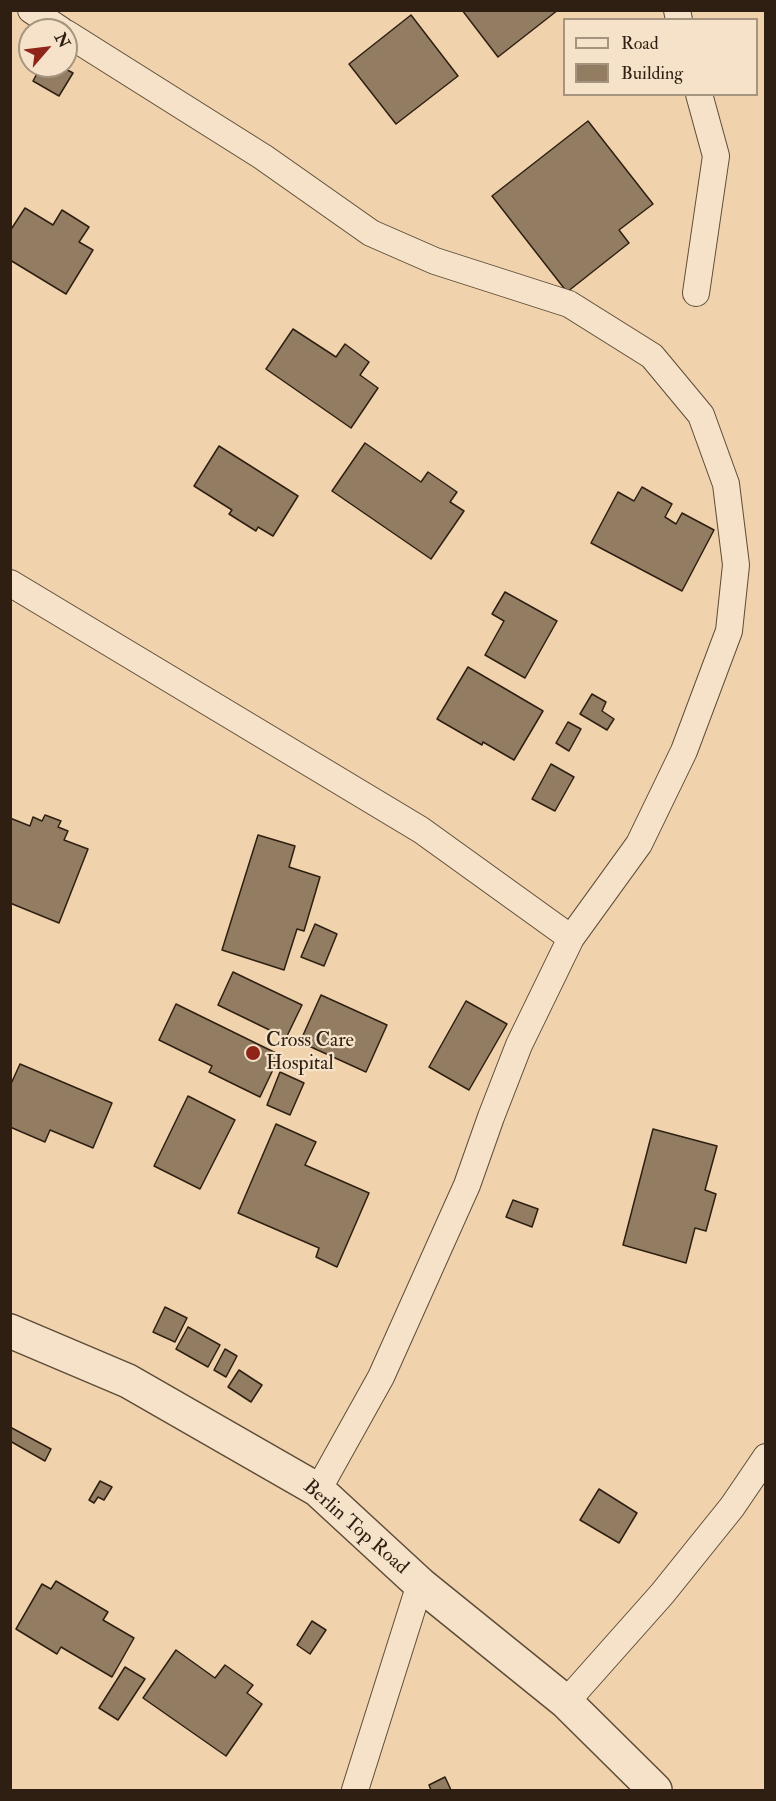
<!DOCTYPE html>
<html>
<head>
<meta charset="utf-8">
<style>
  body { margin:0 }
  #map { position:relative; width:776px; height:1801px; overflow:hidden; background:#f0d3ac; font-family:"IM FELL Double Pica",serif }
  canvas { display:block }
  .frame { position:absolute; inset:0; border:12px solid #2e1f12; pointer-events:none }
  .legend { position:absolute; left:563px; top:18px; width:195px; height:78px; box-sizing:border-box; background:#f5e2c9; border:2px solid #a59480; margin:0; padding:8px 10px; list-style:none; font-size:18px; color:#2e1f12 }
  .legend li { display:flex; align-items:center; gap:12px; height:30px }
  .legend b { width:30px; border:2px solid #a59480 }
  .north { position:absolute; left:18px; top:18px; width:60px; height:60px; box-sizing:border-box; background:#f5e2c9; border:2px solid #a59480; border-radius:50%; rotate:62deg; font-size:16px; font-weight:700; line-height:24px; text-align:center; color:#2e1f12 }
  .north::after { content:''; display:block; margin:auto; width:21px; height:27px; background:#8f2418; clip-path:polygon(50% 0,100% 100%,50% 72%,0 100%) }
</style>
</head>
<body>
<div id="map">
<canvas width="776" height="1801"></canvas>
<div class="frame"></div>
<ul class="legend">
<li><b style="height:8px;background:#f5e2c9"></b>Road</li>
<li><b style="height:16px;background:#937d62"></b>Building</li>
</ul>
<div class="north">N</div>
</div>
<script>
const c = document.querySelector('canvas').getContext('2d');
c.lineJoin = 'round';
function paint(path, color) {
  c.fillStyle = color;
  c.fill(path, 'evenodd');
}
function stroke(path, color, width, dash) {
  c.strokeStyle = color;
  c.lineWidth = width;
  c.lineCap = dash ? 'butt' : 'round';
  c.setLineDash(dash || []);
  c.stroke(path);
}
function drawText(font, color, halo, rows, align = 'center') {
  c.font = font + ' "IM FELL Double Pica",serif';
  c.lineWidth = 4.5;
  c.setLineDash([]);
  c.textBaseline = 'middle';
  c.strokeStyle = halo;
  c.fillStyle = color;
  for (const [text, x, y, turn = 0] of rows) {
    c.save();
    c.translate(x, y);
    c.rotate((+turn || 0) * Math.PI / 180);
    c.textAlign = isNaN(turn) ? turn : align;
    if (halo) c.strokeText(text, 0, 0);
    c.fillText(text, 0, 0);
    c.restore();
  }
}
const building = new Path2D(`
  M462,10H558L498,57Z
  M411,15L458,76L396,124L349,64Z
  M41,66H60L73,73L59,96L33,81Z
  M588,121L653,204L619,230L629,243L567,292L492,196Z
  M25,208L53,225L62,210L89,227L79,242L93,250L66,294L10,260V231Z
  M293,329L336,357L345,344L369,362L360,375L378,388L351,428L266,369Z
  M365,443L421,482L428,472L457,492L450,502L464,511L431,559L332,491Z
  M219,446L298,496L273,536L258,527L256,531L229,514L232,510L194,486Z
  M642,487L672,504L665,517L676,524L682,513L714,530L682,591L591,543L618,492L634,501Z
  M505,592L557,621L525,678L485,655L504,621L492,614Z
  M468,667L543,711L514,760L483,742L482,745L437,719Z
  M592,694L606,702L602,711L614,719L607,730L580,714Z
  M568,722L581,729L569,751L556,743Z
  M551,764L574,777L555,811L532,799Z
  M45,815L61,821L58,827L68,831L64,840L88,849L59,923L10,903V818L30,826L33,817L42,821Z
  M258,835L295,846L289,867L320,877L304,931L297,929L284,970L222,950Z
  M315,924L337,934L324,966L301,957Z
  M233,972L302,1005L286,1038L218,1005Z
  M321,995L387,1025L366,1072L300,1042Z
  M466,1001L507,1024L469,1090L429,1067Z
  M176,1004L280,1055L260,1097L209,1072L212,1066L159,1040Z
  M20,1064L112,1103L93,1148L50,1130L45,1142L10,1127V1086Z
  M280,1072L304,1083L290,1115L267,1105Z
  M188,1096L235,1120L200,1189L154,1166Z
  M276,1124L316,1142L305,1165L369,1193L337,1267L316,1257L319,1248L238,1213Z
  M653,1129L717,1146L705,1190L716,1194L706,1231L695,1228L686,1263L623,1245Z
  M513,1200L538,1209L532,1227L506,1217Z
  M165,1307L187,1318L175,1342L153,1332Z
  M188,1327L220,1345L208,1367L176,1349Z
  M225,1349L237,1356L226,1377L214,1370Z
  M239,1370L262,1385L251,1402L228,1387Z
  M10,1427L51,1449L45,1461L10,1441Z
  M100,1481L112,1487L104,1500L98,1497L94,1503L89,1500Z
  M599,1489L637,1513L619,1543L580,1520Z
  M56,1581L108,1612L103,1620L134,1638L112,1677L61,1647L57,1654L16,1629L42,1584L51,1589Z
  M312,1621L326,1630L310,1654L297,1645Z
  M176,1650L215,1678L225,1665L253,1685L247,1693L262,1704L226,1756L143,1698Z
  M125,1667L145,1679L118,1720L99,1708Z
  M445,1777L451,1790H431L429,1785Z`);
const minor = new Path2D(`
  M31,10L61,30
  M677,10L679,20
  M66,33L263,157L371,233L435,261L569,304L652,356L701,415L726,484L736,565L729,631L684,751L639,844L571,938
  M696,293L716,156L699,94
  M10,583L421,830L571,938L519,1045L491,1117L467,1185L381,1377L318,1490
  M566,1702L662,1594L732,1507L766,1457
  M355,1790L420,1584`);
const tertiary = new Path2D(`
  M10,1331L128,1381L318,1490L420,1584L566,1702L655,1790`);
const markers = [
  [253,1053,8,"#8f2418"]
];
const poiNames = [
  ["Cross Care",266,1042],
  ["Hospital",266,1065]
];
const streetNames = [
  ["Berlin Top Road",355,1528,41]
];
paint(building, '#937d62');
stroke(building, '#2e1f12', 1.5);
stroke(minor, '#5e4c38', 28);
stroke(tertiary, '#5e4c38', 36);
stroke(minor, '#f5e2c9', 26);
stroke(tertiary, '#f5e2c9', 33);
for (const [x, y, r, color] of markers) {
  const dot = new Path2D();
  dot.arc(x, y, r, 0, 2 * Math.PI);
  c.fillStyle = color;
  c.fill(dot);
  stroke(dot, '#f5e2c9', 2);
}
drawText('20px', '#2e1f12', '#f5e2c9', poiNames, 'left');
drawText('20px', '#2e1f12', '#f5e2c9', streetNames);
</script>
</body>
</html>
